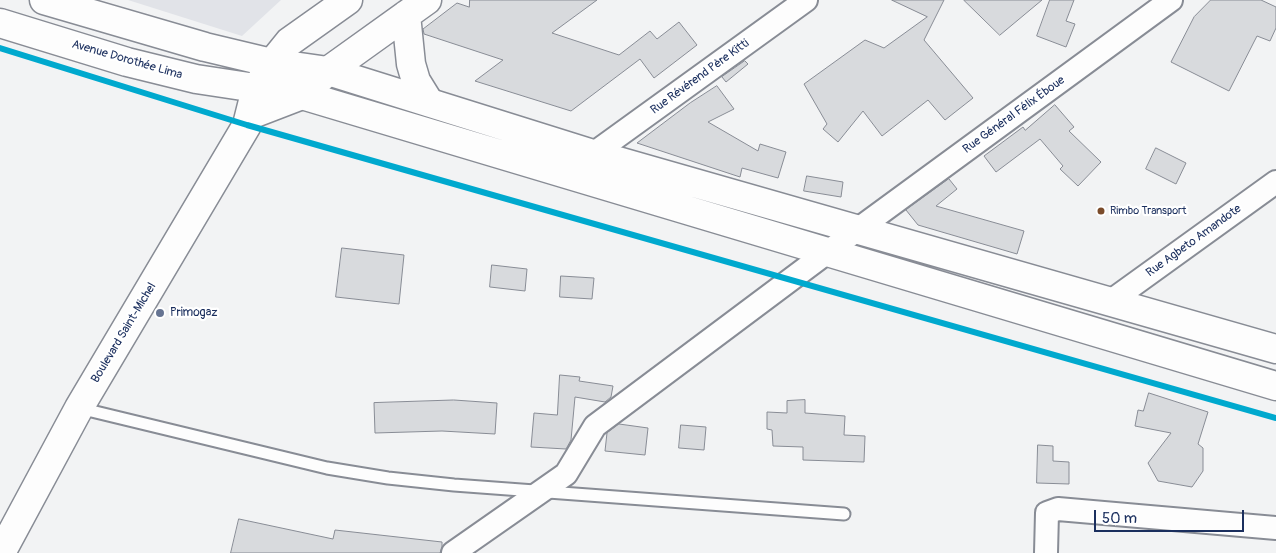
<!DOCTYPE html>
<html>
<head>
<meta charset="utf-8">
<style>
  body { margin:0 }
  #map { position:relative; width:1276px; height:553px; overflow:hidden; background:#f2f3f4; font-family:Pangolin,sans-serif }
  canvas { display:block }
  .scale { position:absolute; left:1094px; top:510px; width:150px; height:22px; box-sizing:border-box; border:2px solid #1b2f5e; border-top:0; padding-left:6px; font-size:15px; line-height:18px; white-space:nowrap; color:#1b2f5e; -webkit-text-stroke:4px #fff; paint-order:stroke }
</style>
</head>
<body>
<div id="map">
<canvas width="1276" height="553"></canvas>
<div class="scale">50 m</div>
</div>
<script>
const c = document.querySelector('canvas').getContext('2d');
c.lineJoin = 'round';
function paint(path, color) {
  c.fillStyle = color;
  c.fill(path, 'evenodd');
}
function stroke(path, color, width, dash) {
  c.strokeStyle = color;
  c.lineWidth = width;
  c.lineCap = dash ? 'butt' : 'round';
  c.setLineDash(dash || []);
  c.stroke(path);
}
function drawText(font, color, halo, rows, align = 'center') {
  c.font = font + ' Pangolin,sans-serif';
  c.lineWidth = 4.5;
  c.setLineDash([]);
  c.textBaseline = 'middle';
  c.strokeStyle = halo;
  c.fillStyle = color;
  for (const [text, x, y, turn = 0] of rows) {
    c.save();
    c.translate(x, y);
    c.rotate((+turn || 0) * Math.PI / 180);
    c.textAlign = isNaN(turn) ? turn : align;
    if (halo) c.strokeText(text, 0, 0);
    c.fillText(text, 0, 0);
    c.restore();
  }
}
const built = new Path2D(`
  M128,0H281L242,36Z`);
const building = new Path2D(`
  M470,0H597L552,33L619,55L650,31L657,39L679,22L697,45L654,78L640,59L571,111L475,81L503,60L424,34L423,29L457,3L469,7Z
  M892,0H944L924,40L973,98L945,120L928,100L882,136L863,111L838,142L823,129L827,124L804,84L865,40L884,48L927,17Z
  M964,0H1042L1000,35Z
  M1050,0H1074L1066,21L1075,24L1066,47L1037,36Z
  M1211,0H1261L1276,7V28L1270,41L1257,36L1229,91L1171,62L1194,17Z
  M745,61L748,64L726,82L722,77Z
  M717,86L734,109L708,122L758,151L760,144L786,152L778,178L742,168L740,177L637,143L690,103Z
  M1055,105L1074,127L1069,131L1101,162L1078,186L1060,169L1063,166L1040,139L996,172L984,156L1023,127L1025,130Z
  M1156,148L1186,163L1176,184L1146,169Z
  M807,176L843,182L841,197L804,191Z
  M949,179L957,189L936,206L1024,231L1017,254L918,225L906,210Z
  M342,248L404,255L399,304L336,297Z
  M492,265L527,269L525,291L490,287Z
  M561,276L594,278L592,299L560,297Z
  M560,375L580,377L579,381L613,386L611,397L605,402L575,397L571,440L566,449L531,447L534,413L557,415Z
  M1149,393L1208,412L1198,444L1203,448V471L1192,487L1158,481L1148,463L1171,433L1135,426L1138,410L1143,411Z
  M454,400L497,403L495,434L442,431L375,433L374,403Z
  M805,400V413L845,416L844,435L865,436L864,462L803,460V447L773,446L772,430L767,429V412L787,413V401Z
  M619,424L648,428L645,455L605,451L607,433Z
  M681,425L706,427L704,450L679,448Z
  M1038,445L1053,446V461L1069,462V484L1037,483Z
  M239,519L333,539L335,530L442,542V547L440,553H231Z`);
const service = new Path2D(`
  M79,408L327,468L388,478L454,485L844,514`);
const minor = new Path2D(`
  M593,154L806,0
  M1111,301L1276,182
  M453,553L566,474L595,426L857,230L1171,0
  M1046,553L1047,513L1058,509L1276,528`);
const secondary = new Path2D(`
  M44,0L205,47L272,63L328,71L593,154L1276,349
  M0,23L127,62L196,79L302,95L1276,386`);
const primary = new Path2D(`
  M406,15L411,64L416,81L429,102
  M250,115L302,95L328,71L427,0
  M1,553L79,408L247,125L256,89L272,63L289,42L348,0`);
const rail1 = new Path2D(`
  M0,48L247,125L1276,418`);
const markers = [
  [1101,211,4.5,"#7a4b2a"],
  [160,313,5,"#667492"]
];
const busNames = [
  ["Rimbo Transport",1110,211]
];
const streetNames = [
  ["Avenue Dorothée Lima",127,60,16],
  ["Rue Révérend Père Kitti",700,77,-36],
  ["Rue Général Félix Éboue",1014,115,-36],
  ["Rue Agbeto Amandote",1194,241,-36],
  ["Boulevard Saint-Michel",124,333,-59]
];
const poiNames = [
  ["Primogaz",170,313]
];
paint(built, '#e1e3e8');
paint(building, '#d8dadd');
stroke(building, '#888c95', 1);
stroke(service, '#888c95', 15);
stroke(minor, '#888c95', 26);
stroke(secondary, '#888c95', 31);
stroke(primary, '#888c95', 31);
stroke(service, '#fdfdfd', 11);
stroke(minor, '#fdfdfd', 22);
stroke(secondary, '#fdfdfd', 28);
stroke(primary, '#fdfdfd', 28);
stroke(rail1, '#00a9ce', 6);
for (const [x, y, r, color] of markers) {
  const dot = new Path2D();
  dot.arc(x, y, r, 0, 2 * Math.PI);
  c.fillStyle = color;
  c.fill(dot);
  stroke(dot, '#fff', 2);
}
drawText('11px', '#1b2f5e', '#fff', busNames, 'left');
drawText('12px', '#1b2f5e', '#fff', streetNames);
drawText('12px', '#1b2f5e', '#fff', poiNames, 'left');
</script>
</body>
</html>
